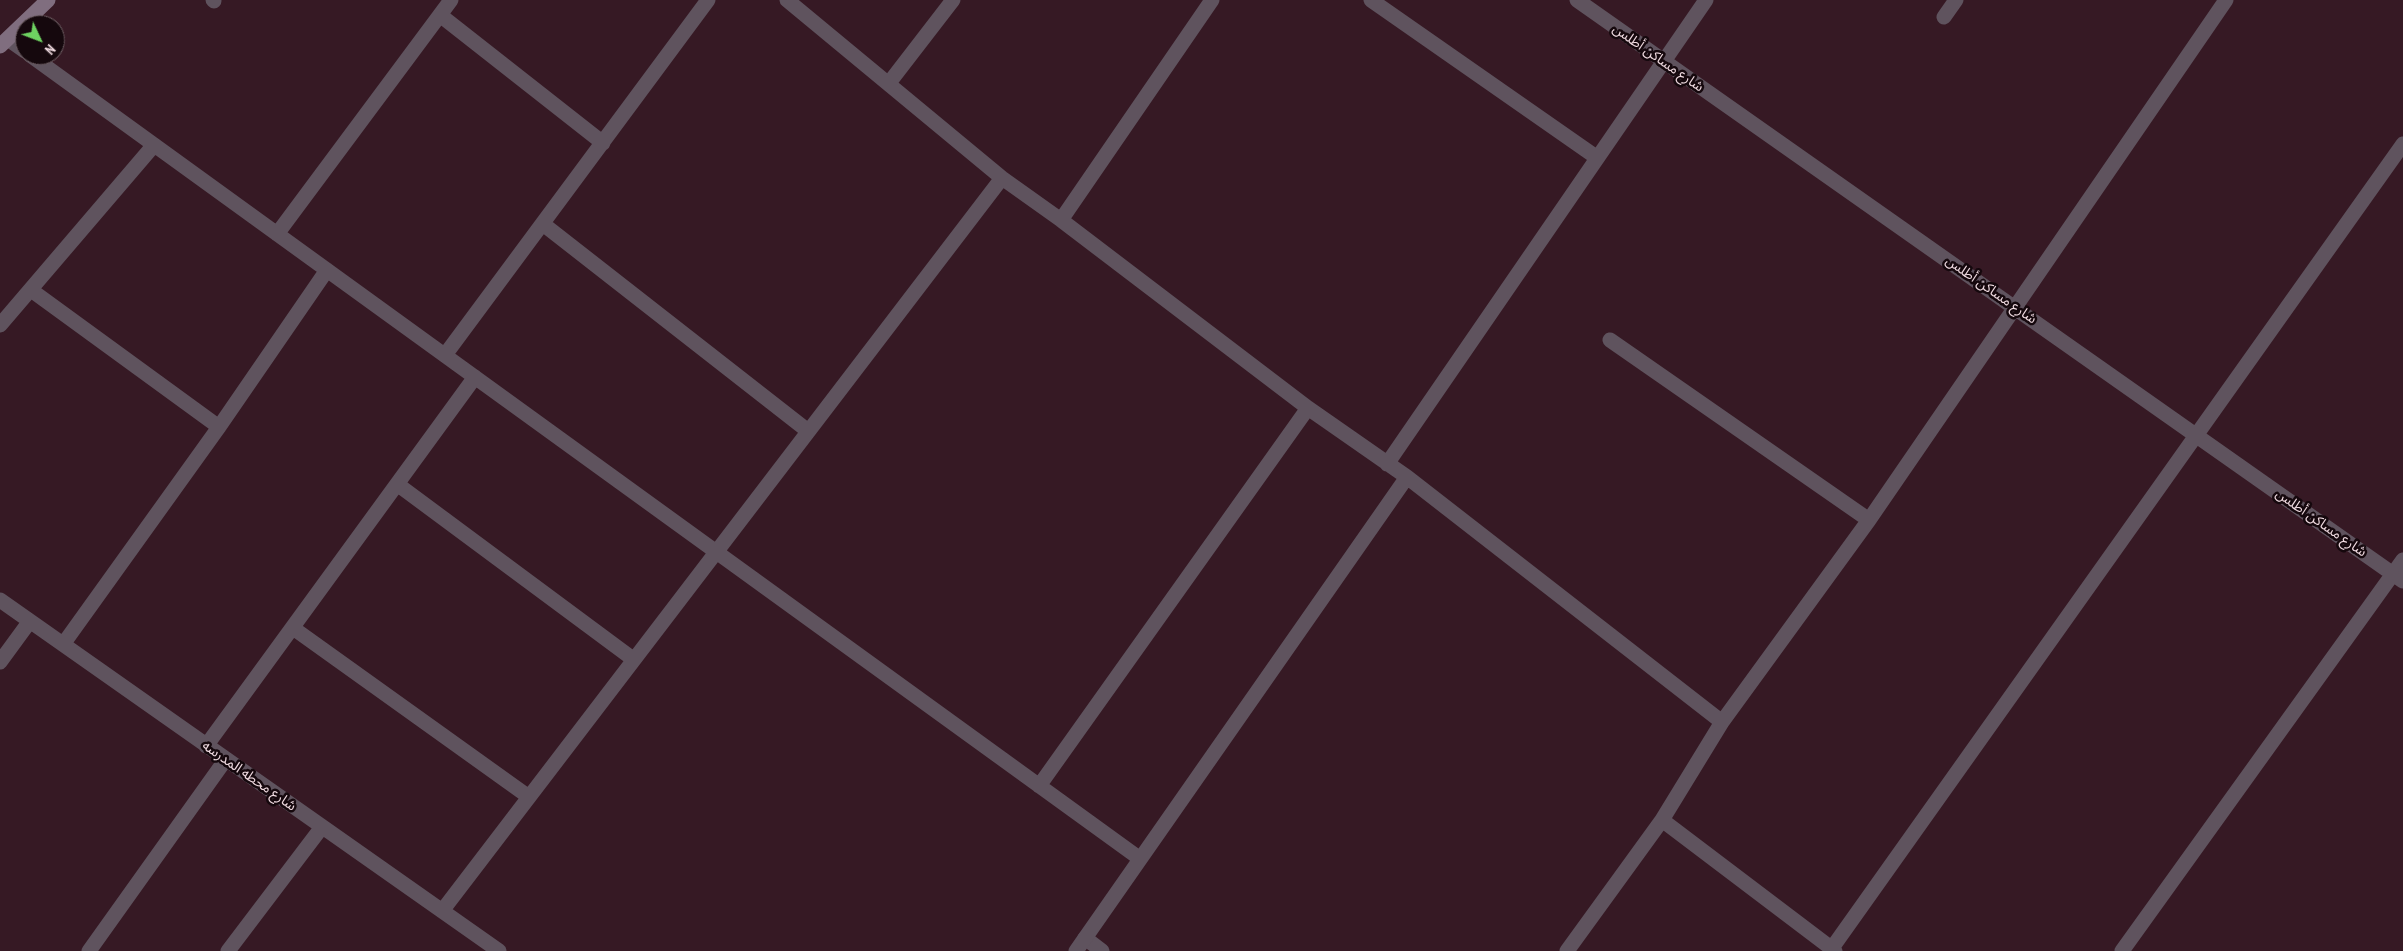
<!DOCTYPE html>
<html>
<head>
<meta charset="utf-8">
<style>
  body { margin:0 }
  #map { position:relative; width:2403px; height:951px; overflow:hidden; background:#361924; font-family:"PT Sans Narrow",sans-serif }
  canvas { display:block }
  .north { position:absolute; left:15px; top:15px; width:50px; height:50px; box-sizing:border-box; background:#15080d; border:1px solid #6c5c61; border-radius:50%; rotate:133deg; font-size:14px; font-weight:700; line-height:20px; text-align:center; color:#efdae0 }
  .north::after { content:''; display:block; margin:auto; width:18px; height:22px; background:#6ed361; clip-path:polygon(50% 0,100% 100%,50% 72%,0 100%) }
</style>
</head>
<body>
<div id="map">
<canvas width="2403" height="951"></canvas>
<div class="north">N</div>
</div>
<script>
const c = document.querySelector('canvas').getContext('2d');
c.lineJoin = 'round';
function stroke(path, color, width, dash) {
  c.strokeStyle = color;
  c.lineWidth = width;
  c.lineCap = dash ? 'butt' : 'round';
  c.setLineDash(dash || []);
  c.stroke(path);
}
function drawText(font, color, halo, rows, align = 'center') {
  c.font = font + ' "PT Sans Narrow","Noto Sans Arabic",sans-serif';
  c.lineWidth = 5;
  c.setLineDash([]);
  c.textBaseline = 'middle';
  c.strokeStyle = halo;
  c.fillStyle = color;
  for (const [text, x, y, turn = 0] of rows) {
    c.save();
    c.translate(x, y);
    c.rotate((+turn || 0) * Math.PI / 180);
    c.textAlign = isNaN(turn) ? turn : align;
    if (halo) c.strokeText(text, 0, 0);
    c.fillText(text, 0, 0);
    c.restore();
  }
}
const lane = new Path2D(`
  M213,0L214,1
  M1085,938L1102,951`);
const street = new Path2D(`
  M787,0L1002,178L1061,220L1308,408L1407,477L1722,722
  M1371,0L1596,157
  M1577,0L2403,581
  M440,15L603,143
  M1944,17L1956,0
  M8,39L25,51
  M30,55L1139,858
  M889,83L953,0
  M1061,220L1212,0
  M543,224L808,431
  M277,234L451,0
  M31,290L219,427
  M0,325L154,145
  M1610,340L1869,520
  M445,355L708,0
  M1387,464L1706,0
  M397,484L633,659
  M0,600L499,951
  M293,628L529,797
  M64,643L219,427L327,270
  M0,662L30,621
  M206,746L475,377
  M1039,786L1308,408
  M1662,820L1835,951
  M442,911L1002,178
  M1832,948L2403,144
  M89,951L226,759
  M228,951L322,827
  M1076,951L1407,477
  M1567,951L1662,820L1722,722L1869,520L2226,0
  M2122,951L2403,560`);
const secondary = new Path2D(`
  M0,46L48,0`);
const streetNames = [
  ["شارع مساكن أطلس",1658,58,35],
  ["شارع مساكن أطلس",1991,290,35],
  ["شارع مساكن أطلس",2321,523,35],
  ["شارع محطه المدرسه",249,776,35]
];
stroke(lane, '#5f535e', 15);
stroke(street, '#5f535e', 15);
stroke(secondary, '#806e7f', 15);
drawText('14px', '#efdae0', '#15080d', streetNames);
</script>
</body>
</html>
